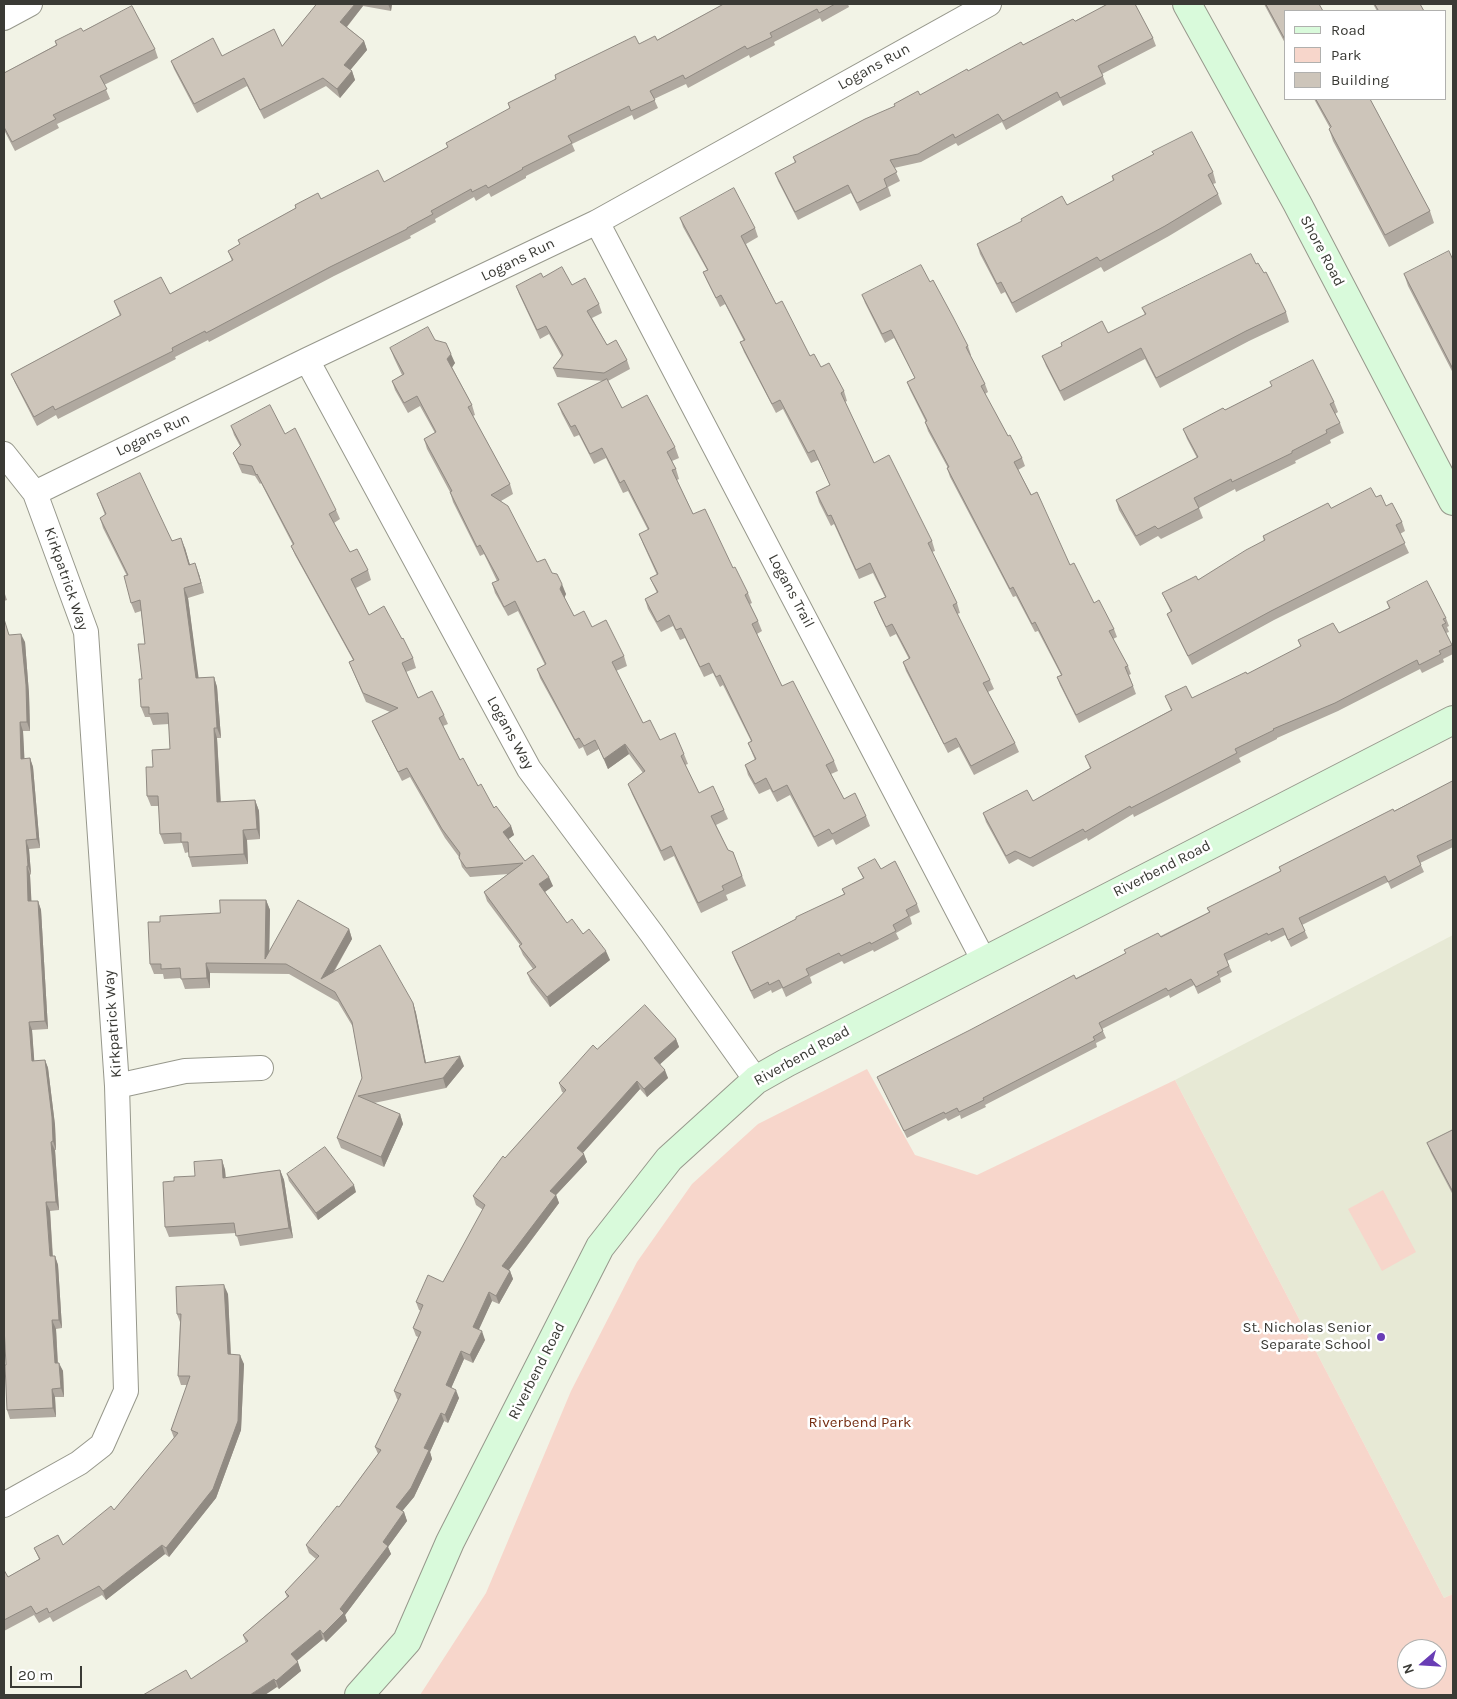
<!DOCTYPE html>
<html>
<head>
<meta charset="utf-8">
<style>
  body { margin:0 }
  #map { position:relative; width:1457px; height:1699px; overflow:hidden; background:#f2f3e6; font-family:Karla,sans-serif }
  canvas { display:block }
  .frame { position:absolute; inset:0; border:5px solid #3a3a35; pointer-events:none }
  .legend { position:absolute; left:1284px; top:10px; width:162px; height:90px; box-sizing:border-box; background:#fff; border:1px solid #b0b0ae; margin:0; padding:6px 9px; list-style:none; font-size:15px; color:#3a3a35 }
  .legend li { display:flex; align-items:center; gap:10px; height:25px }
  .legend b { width:25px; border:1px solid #b0b0ae }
  .north { position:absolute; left:1397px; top:1639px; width:50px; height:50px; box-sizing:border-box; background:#fff; border:1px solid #b0b0ae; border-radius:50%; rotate:251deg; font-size:14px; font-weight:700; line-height:20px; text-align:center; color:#3a3a35 }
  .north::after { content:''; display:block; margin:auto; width:18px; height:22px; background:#693db5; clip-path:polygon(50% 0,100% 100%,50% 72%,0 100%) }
  .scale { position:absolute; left:10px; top:1666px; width:72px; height:22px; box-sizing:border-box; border:2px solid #3a3a35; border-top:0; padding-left:6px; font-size:15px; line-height:18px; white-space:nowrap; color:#3a3a35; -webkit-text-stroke:4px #fff; paint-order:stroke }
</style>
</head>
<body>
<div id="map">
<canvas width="1457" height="1699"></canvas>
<div class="frame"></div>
<ul class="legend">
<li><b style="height:6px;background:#d9fadb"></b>Road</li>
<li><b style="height:14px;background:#f7d6cb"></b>Park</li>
<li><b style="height:14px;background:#cdc5ba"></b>Building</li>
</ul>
<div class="north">N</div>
<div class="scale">20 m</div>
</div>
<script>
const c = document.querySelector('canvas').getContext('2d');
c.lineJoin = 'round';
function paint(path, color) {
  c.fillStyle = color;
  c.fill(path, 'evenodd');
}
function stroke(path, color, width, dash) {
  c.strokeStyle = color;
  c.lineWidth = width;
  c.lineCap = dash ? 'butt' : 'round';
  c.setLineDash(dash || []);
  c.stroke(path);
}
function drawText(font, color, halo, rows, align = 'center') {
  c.font = font + ' Karla,sans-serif';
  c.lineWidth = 5;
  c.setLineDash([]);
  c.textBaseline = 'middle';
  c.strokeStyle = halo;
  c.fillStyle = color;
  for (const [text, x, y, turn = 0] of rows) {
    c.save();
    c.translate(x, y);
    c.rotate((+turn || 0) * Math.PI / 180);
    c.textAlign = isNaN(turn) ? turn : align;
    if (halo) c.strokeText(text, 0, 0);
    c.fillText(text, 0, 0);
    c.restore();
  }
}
const built = new Path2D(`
  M1453,935V1594L1444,1598L1175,1080Z`);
const green = new Path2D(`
  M867,1069L915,1155L977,1175L1175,1080L1444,1598L1453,1594V1695H420L486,1593L571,1391L637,1262L692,1184L758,1124ZM1407,1649H1437V1679H1407Z
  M1383,1190L1416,1252L1382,1271L1348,1209Z`);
const street = new Path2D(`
  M4,18L30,4
  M597,222L984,961
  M307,360L529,769L652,934L756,1080
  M4,454L35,493L86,632L117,1086L126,1391L102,1445L79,1463L4,1505
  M35,493L307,360L597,222L989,4
  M117,1086L185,1071L261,1068`);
const secondary = new Path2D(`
  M1187,4L1297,203L1453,501
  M359,1695L407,1641L450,1542L600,1247L669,1159L756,1080L786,1063L1453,720`);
const wall = new Path2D(`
  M317,4H392L391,11L363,6L347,27L364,41L367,50L350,70L352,71L355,80L340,98L326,86L264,119L247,86L197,113L174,69L171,61L222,56L282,46Z
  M724,4H848L849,7L822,22L820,18L774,42L775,45L750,58L749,55L688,88L686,84L654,99L658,108L634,120L632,115L572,144L575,151L526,176V178L491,197L489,193L476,201L474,197L435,219L436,222L410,236L411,238L334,276L209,342L208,340L175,357L176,359L58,419L56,415L37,426L15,383L11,374L120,316L114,301L170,294L232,261L228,251L240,244L238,240L296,208L295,205L384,182L448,147L446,143L510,109L508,103L556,79L555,75L639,44L657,40Z
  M1107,4H1135L1153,38L1156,46L1102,74L1106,84L1063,106L1060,100L1006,130L1002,122L958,146L956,143L921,162L894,168L900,181L888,187L891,196L860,211L851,193L798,220L778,181L775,173L795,163L793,157L1023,45L1075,21L1107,5Z
  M1264,4H1319L1286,11V45Z
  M1373,4H1420L1424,11H1377Z
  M83,31L155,49L158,58L104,85L110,99L57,124L59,128L15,151L4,130V73L56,45L55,41Z
  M1314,99H1370L1430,211L1434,223L1389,247L1333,141L1329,129L1330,128Z
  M1213,172L1216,183L1213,184L1218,194L1222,204L1169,236L1104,272L1101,267L1016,313L1005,292L1001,294L980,254L977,244L1067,205L1113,181L1112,176Z
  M680,218L755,228L758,237L746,244L776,304L810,356L844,391L847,401L845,402L874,463L932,541L935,551L932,552L957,603L960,613L957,614L990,680L994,689L988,692L1015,743L1019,752L974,775L959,747L948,753L906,671L903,662L909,659L896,634L890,637L878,612L874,602L885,597L873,573L859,579L834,524L831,526L819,502L816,492L830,485L818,460L811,463L783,409L776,413L744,352L740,342L744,341L725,304L720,307L707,281L703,272L707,270L683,227Z
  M1453,260V373L1408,286L1404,274Z
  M1256,264L1286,312L1289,322L1249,341L1160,388L1145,359L1064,401L1046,366L1042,356L1108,333L1145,315L1142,308Z
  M543,277L572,285L599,304L602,313L592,318L607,345L627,360L630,369L608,381L622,408L675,447L679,458L672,461L676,469L679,479L677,480L693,514L733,568L748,593L752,603L750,604L758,621L762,631L757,634L782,686L834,761L838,771L831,774L844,799L866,816L870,826L836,845L833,839L818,847L790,795L777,802L770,789L759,794L748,775L745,765L755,760L748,743L751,741L723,685L720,687L713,673L704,677L685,638L680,640L673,626L661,632L648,609L645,599L657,593L650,578L657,575L643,544L639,534L648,530L628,491L623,493L606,458L594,464L579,435L574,437L562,414L558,404L603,381L557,377L553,368L562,357L549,334L540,339L519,294L516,286Z
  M930,282L968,346L971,355H970L985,384L988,392L985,394L1008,436L1022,458L1025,466L1018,470L1070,565L1094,603L1114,629L1117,637L1113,639L1128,666L1131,674L1129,675L1136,694L1079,723L1060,685L1057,677L1061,675L1038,631L1035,632L1016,596L1013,597L950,477L947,468H948L928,431L925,422H926L910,390L907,382L915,378L894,338L885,343L865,303L862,295Z
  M435,340L455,363L452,367L472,405L475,415L473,416L510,484L513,494L501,501L537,562L552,573L566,594L564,597L574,616L592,627L624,656L627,666L616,671L643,723L660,740L684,754L688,764L685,765L699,793L724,810L728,819L716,825L728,850L733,852L746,886L726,895L728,900L701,913L674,856L664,861L632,794L628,784L643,773L629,754L608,769L599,749L587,756L583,747L579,749L540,678L537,669L545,665L518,611L508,616L495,593L492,583L497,581L484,554L480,556L453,502L450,492L427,449L424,439L435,433L420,406L408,413L395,390L392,381L402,375L394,358L390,348Z
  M1270,382L1334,402L1338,412L1335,414L1340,423L1344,433L1330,440L1331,443L1295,461L1296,463L1236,492L1235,489L1199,508L1203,518L1161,539L1158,536L1140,546L1119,510L1116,500L1197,458L1187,439L1183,429L1225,410L1272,386Z
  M231,426L285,434L336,510L340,519L334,523L350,552L368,570L371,580L356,588L369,615L413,658L416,668L406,672L418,698L444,715L448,724L443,726L460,760L494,808L511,826L514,835L508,839L525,861L553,886L545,892L567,923L583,934L610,960L550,1007L531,982L527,973L533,969L523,955L519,946L520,945L487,901L484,892L508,874L470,877L462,867L459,857L445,838L410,777L402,781L376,730L372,721L390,712L366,702L349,662L353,660L295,555L291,546L293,545L261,483L260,484L255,476L242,473L237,462L233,453L240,446L234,435Z
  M97,494L185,548L190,565L199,574L204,593L188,598L198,678L214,677L217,687L221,738H217L221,802L255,800L259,811L260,839L247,840L248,864L192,867L189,857V852L185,853L182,843L164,844L160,834L159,806H151L147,796L153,767L170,749L169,724L153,725L150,717H145L141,707L142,679L145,644L141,611L135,613L131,603L127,576L103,528L100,518L105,515Z
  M1376,497L1402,522L1405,531L1400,534L1409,553L1274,620L1192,665L1171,623L1167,614L1171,612L1162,593L1198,580L1264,541L1263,536L1331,508Z
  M4,591L7,600L4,601Z
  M1387,602L1446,618L1449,626L1447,627L1449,632L1446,633L1453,648V654L1443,659L1444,662L1422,673L1420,669L1338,711L1277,738V739L1239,758L1241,762L1134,817L1133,814L1088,841L1087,838L1033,867L1018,859L1009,864L986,822L983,813L1033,801L1090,768L1085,756L1171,710L1165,696L1192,698L1247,674L1301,647L1298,640L1339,633L1389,608Z
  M9,635L25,642L29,694L30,731H23L24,759L30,758L33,767L40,848L29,849L31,874L30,875L31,901H38L41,910L48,1029L32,1030L34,1061L45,1060L48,1068L55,1125L56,1150H55L59,1210L50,1211L53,1256H55L58,1265L62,1328L56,1329L58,1363L63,1371L64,1397H55L56,1417L10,1419L7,1410L6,1365Z
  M1453,781V847L1420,863L1424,872L1391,889L1388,882L1302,925L1308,938L1291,947L1285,935L1271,942L1270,940L1227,961L1232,972L1220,978L1221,982L1198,994L1194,985L1170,998L1169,995L1102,1029L1106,1038L1096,1043L1097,1047L985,1105L986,1107L961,1119L960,1115L948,1121L946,1118L907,1138L880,1083L877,1077L1209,912L1207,908L1281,871L1279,867L1394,811Z
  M858,868L881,869L917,904L920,912L910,917L912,924L896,933L899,939L874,952L873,950L844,964L842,961L810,977L812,983L786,997L782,988L772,993L771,990L754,999L735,960L732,952L844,894L842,889L863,878Z
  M266,900L270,910L269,952L349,929L352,939L334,972L413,1003L416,1013L426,1063L464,1066L446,1088L374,1103L400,1114L403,1124L384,1167L341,1148L337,1138L362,1078L353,1027L338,1002L289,974L210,973V988L185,989L181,978L164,979L163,974H154L150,964L160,922L220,913Z
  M676,1039L679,1047L660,1064L668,1078L647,1097L640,1089L583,1153L587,1162L556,1195L559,1203L509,1270L510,1271L513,1279L499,1304L492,1301L478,1330L485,1340L473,1363L464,1359L451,1388L459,1398L448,1423L444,1421L430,1452L432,1459L414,1497L402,1511L404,1512L407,1521L388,1547L391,1554L345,1615L347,1621L326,1642L323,1639L297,1661L301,1671L279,1689L277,1687L191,1679L246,1643L243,1635L287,1597L285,1592L316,1559L309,1553L306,1545L339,1507L378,1454L375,1447L398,1400L397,1399L394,1391L418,1337L416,1336L413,1328L421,1311L419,1310L416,1302L443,1282L483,1210L476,1205L473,1196L505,1158L564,1093L562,1092L559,1083L597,1049Z
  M1453,1130V1195L1431,1153L1427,1143Z
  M222,1160L225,1170L226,1178L280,1170L284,1180L293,1238L240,1246L236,1233L169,1237L165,1227L174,1181L195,1176Z
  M287,1174L356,1192L318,1220L289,1181Z
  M228,1294L231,1354L244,1364L241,1430L216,1498L169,1557L165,1554L106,1600L102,1595L53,1622L50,1617L39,1623L34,1615L4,1631V1570L8,1577L39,1559L34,1548L63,1545L114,1510L174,1438L171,1430L187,1385H181L178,1376L180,1322L177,1314Z`);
const shadedWall = new Path2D(`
  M355,4H362L363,6L344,30L340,22Z
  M388,4H392L391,11Z
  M364,41L367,50L347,74L344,65Z
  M352,71L355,80L340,98L337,89Z
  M451,354L455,363L451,369L447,359Z
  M181,538L185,548L193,575L189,565Z
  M195,563L199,574L204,593Z
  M562,584L566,594L564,599L560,589Z
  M184,588L188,598L200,688L196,678Z
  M21,634L25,642L29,694L30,731L27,722Z
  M214,677L217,687L221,738L217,728Z
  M20,722L23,731L25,768L21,759Z
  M214,728L217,738L221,812L217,802Z
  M625,744L629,754L608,769L604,759Z
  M30,758L33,767L40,848L37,839Z
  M255,800L259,811L260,839L257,829Z
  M511,826L514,835L506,841L503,832Z
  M243,830L247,840L248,864L244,854Z
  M26,840L29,849L31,874L28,866Z
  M27,866L30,875L32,910L28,901Z
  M549,877L553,886L542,894L539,884Z
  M266,900L270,910L269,964L265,959Z
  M38,901L41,910L48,1029L45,1021Z
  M349,929L352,939L325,986L321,979Z
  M606,951L610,960L550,1007L547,997Z
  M206,963L210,973V988L207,978Z
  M413,1003L416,1013L428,1073L425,1063Z
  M29,1022L32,1030L35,1070L32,1061Z
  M676,1039L679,1047L657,1067L654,1058Z
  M460,1056L464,1066L446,1088L443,1078Z
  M45,1060L48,1068L55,1125L56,1150L53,1141Z
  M665,1070L668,1078L647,1097L644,1089Z
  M637,1081L640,1089L580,1156L577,1148Z
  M400,1114L403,1124L384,1167L381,1157Z
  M51,1142L55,1150L59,1210L56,1202Z
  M584,1154L587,1162L556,1195L559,1203L505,1275L502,1266L550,1191Z
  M222,1160L225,1170L226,1189L223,1178Z
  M280,1170L284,1180L293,1238L289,1228Z
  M354,1185L356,1192L318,1220L316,1213Z
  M46,1202L50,1211L53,1265L50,1256Z
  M55,1256L58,1265L62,1328L59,1320Z
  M510,1271L513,1279L499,1304L496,1296Z
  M224,1285L228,1294L231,1363L228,1354Z
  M489,1292L492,1301L476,1336L473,1327Z
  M52,1320L56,1329L58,1372L55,1363Z
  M482,1331L485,1340L473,1363L470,1355Z
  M461,1351L464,1359L449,1393L446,1385Z
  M240,1355L244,1364L241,1430L216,1498L169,1557L166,1548Z
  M59,1363L63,1371L64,1397L61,1388Z
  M52,1389L55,1397L56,1417L53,1408Z
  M456,1390L459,1398L448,1423L445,1415Z
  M441,1413L444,1421L430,1452L432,1459L414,1497L399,1515L396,1507Z
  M404,1512L407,1521L388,1547L391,1554L345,1615L347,1621L326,1642L323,1634L383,1542Z
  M162,1545L165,1554L106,1600L103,1591Z
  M320,1630L323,1639L294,1663L291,1654Z
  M298,1662L301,1671L279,1689L276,1681Z
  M274,1679L277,1687L265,1695H250Z`);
const building = new Path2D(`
  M317,4H355L340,22L364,41L344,65L352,71L337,89L323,78L260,110L244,78L194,104L171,61L213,38L222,56L274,29L282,46Z
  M724,4H835L819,13L817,9L770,33L772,37L747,49L745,46L685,79L683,75L650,91L655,100L631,111L629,106L568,136L572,143L522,168L523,169L488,188L486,185L472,192L471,189L431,211L433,214L407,228V229L330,267L206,333L205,331L172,348L173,351L55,410L53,406L34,417L11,374L121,315L114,301L161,277L170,294L233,260L228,251L240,244L238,240L296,208L295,205L318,193L321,199L378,170L384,182L448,147L446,143L510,108L508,103L556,79L555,75L635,36L639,44L655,36L657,40Z
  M1108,4H1135L1153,38L1098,66L1103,76L1060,98L1057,92L1003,121L998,114L955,138L953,134L918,154L890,160L897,172L884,179L887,187L857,203L848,185L795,212L775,173L796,162L793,157L865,119L895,106L894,104L918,91L920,95L967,69L968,71L1021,42L1023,45L1073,19L1075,21Z
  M1266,4H1319L1323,11H1286V41Z
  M1375,4H1420L1424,11H1379Z
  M132,6L155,49L100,76L107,89L53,115L56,119L12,142L4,127V73L57,45L55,41L81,28L83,31Z
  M1316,99H1370L1430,211L1385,235L1329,129L1331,127Z
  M1192,132L1213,172L1208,175L1218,194L1165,226L1100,261L1097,257L1012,303L1001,282L997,284L977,244L1022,221L1021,219L1062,196L1067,205L1114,180L1112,176L1154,154L1152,152Z
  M734,188L755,228L741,236L776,304L782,301L810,356L814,354L821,367L829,363L844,391L841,393L874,463L889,455L932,541L928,543L957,603L953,605L990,680L983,683L1015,743L971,766L956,738L944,744L903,662L910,658L892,624L886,627L874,602L886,597L870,563L856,570L831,515L828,516L816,492L830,485L814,450L808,453L780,400L772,404L740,342L745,340L721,295L716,298L703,272L708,270L680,218Z
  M1449,251L1453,260V369L1404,274Z
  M1251,254L1256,264L1258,263L1264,273L1266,272L1286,312L1246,331L1156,378L1141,348L1060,391L1042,356L1062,346L1061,343L1102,321L1108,333L1146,314L1142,308Z
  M921,265L930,282L933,280L953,317L968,346L966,347L985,384L981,386L1008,436L1010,435L1022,458L1014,462L1031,495L1037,492L1070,565L1074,563L1094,603L1099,600L1114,629L1109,631L1128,666L1125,667L1133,686L1076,715L1057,677L1062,675L1035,622L1032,624L1013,587L1010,589L947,468L949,467L925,422L927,421L907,382L915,378L891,330L882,334L862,295Z
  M562,267L572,285L585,278L599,304L587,311L607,345L616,340L627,360L604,373L553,368L563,355L546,326L537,330L516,286L541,273L543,277Z
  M428,327L435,340L446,343L451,354L447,359L472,405L468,407L510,484L491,495L508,506L537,562L545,559L552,573L557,574L562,584L560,589L574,616L584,611L592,627L606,620L624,656L612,662L643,723L650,720L660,740L675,733L684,754L681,756L699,793L713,786L724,810L711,816L728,850L733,852L742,876L722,886L724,890L698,903L671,846L661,851L628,784L645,771L625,744L604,759L595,740L584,746L579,738L575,740L537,669L546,664L515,601L504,607L492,583L499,580L480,545L477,547L450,492L452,491L424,439L436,432L417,396L404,403L392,381L404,374L390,348Z
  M1313,360L1334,402L1330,404L1340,423L1326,430L1327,433L1292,451V453L1232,482L1231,479L1194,498L1199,508L1158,529L1155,526L1136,536L1116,500L1198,457L1183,429L1223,408L1225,410L1272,386L1270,382Z
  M607,379L622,408L647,395L675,447L667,452L676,469L672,470L693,514L705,509L733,568L735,567L748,593L745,595L758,621L752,624L782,686L793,681L834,761L826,765L844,799L855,793L866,816L832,834L829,829L814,837L787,785L773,792L766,778L755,784L745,765L756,759L748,743L752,741L720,675L716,677L709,663L700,667L681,628L676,630L669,615L657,622L645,599L658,592L650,578L658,574L639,534L649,529L624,480L620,483L602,448L590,454L575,425L571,427L558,404Z
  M270,405L285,434L295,428L336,510L329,514L350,552L357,549L368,570L351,579L369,615L384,606L402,639L403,638L413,658L402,663L418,698L432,691L444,715L439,718L460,760L463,758L478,786L481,784L494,808L496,806L511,826L503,832L525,861L533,855L549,877L539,884L567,923L572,919L583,934L589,929L606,951L547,997L527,973L536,967L519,946L522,944L484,892L523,863L466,868L459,858L460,853L442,829L407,768L398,772L372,721L398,708L363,693L349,662L354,660L291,546L294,544L257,474L256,475L252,466L239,464L233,453L241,445L231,426Z
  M140,473L172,541L181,538L189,565L195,563L201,583L184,588L196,678L214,677L217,728H214L217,802L255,800L257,829L243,830L244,854L189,857L188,842H181V833L160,834L158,796H147L146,767H153L152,750L170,749L168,713L149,714V707H141L139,679H142L138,644H145L140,600L131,603L124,576L128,575L100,518L106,514L97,494Z
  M1371,488L1376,497L1381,495L1386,506L1392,503L1402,522L1396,525L1405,543L1271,611L1188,656L1167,614L1172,611L1162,593L1196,576L1198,580L1246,550L1265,540L1263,536L1328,503L1331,508Z
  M1427,581L1446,618L1443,619L1446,623L1442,625L1452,645L1439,651L1441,654L1419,665L1417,660L1335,703L1273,729L1274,730L1235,749L1237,753L1131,808L1130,806L1085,832L1083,829L1030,858L1015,851L1006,856L983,813L1027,790L1033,801L1091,768L1085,756L1172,710L1165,696L1186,686L1192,698L1246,672L1247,674L1301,646L1298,640L1333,623L1339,633L1390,608L1387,602Z
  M4,619L9,635L21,634L26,685L27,722H20L21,759L30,758L37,839L26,840L28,866H27L28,901H38L45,1021L29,1022L32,1061L45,1060L52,1117L53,1141L51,1142L56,1202H46L50,1256H55L59,1320H52L55,1363H59L61,1388L52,1389L53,1408L7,1410L5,1365H6L4,1326Z
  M1453,781V839L1417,856L1421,865L1388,882L1385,876L1299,918L1305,931L1288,940L1283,928L1268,935L1267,933L1224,954L1229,966L1217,972L1219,975L1196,987L1191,979L1168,991L1166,988L1099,1023L1103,1031L1093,1037L1095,1040L983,1098L984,1100L959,1112L957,1108L945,1114L944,1112L904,1131L877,1077L970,1030L1074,975L1076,979L1126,953L1124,950L1158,933L1161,937L1210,912L1207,908L1281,871L1279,867L1393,809L1394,811Z
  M875,859L881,869L895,861L917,904L906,910L909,916L893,925L896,931L871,944L870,942L841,956L839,953L806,969L809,975L783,988L779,980L769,985L768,982L751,991L732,952L796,919V917L845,894L842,889L864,878L858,868Z
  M220,900H266L265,959L298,900L349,929L321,979L380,945L413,1003L425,1063L460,1056L443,1078L358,1096L400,1114L381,1157L337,1138L362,1078L352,1022L335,992L286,964L206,963L207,978L181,979L180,968L161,969V964H150L148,922H160V916L220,913Z
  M645,1005L676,1039L654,1058L665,1070L644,1089L637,1081L577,1148L584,1154L550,1191L556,1195L502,1266L510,1271L496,1296L489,1292L473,1327L482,1331L470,1355L461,1351L446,1385L456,1390L445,1415L441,1413L424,1448L429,1450L411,1488L396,1507L404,1512L383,1542L388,1546L340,1609L344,1613L323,1634L320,1630L291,1654L298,1662L276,1681L274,1679L250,1695H143L186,1670L191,1679L248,1641L243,1635L289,1596L285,1592L319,1556L306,1545L337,1506L339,1507L381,1450L375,1447L401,1394L394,1391L421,1332L413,1328L423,1305L416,1302L428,1275L443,1282L485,1205L473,1196L503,1156L505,1158L566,1090L559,1083L593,1045L597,1049Z
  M1453,1130V1192L1427,1143Z
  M325,1147L354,1185L316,1213L287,1174Z
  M222,1160L223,1178L280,1170L289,1228L236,1236L234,1223L165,1227L163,1182L174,1181V1177L195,1176L194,1162Z
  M224,1285L228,1354L240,1355L238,1421L213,1489L166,1548L162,1545L103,1591L99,1586L49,1613L47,1608L36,1614L31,1606L4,1620V1570L8,1577L40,1559L34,1548L58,1535L63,1545L111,1506L114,1510L178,1433L171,1430L190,1376H178L181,1314H177L176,1287Z`);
const markers = [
  [1381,1337,5,"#693db5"]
];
const streetNames = [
  ["Logans Run",874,67,-29],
  ["Shore Road",1322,251,62],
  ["Logans Run",518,260,-26],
  ["Logans Run",153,435,-26],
  ["Kirkpatrick Way",66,579,71],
  ["Logans Trail",791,591,62],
  ["Logans Way",510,733,61],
  ["Riverbend Road",1162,869,-27],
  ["Kirkpatrick Way",113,1024,-94],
  ["Riverbend Road",802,1056,-29],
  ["Riverbend Road",537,1371,-63]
];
const poiNames = [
  ["St. Nicholas Senior",1371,1328],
  ["Separate School",1371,1345]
];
const parkNames = [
  ["Riverbend Park",860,1423]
];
paint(built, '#e7e9d5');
paint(green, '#f7d6cb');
stroke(street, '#97988c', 26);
stroke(secondary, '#97988c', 30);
stroke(street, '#fff', 24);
stroke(secondary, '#d9fadb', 28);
paint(wall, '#b0a9a0');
paint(shadedWall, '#908a82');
paint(building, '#cdc5ba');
stroke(building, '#908a82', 1);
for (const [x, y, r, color] of markers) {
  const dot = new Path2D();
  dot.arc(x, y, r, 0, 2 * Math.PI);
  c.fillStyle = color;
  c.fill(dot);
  stroke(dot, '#fff', 2);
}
drawText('15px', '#3a3a35', '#fff', streetNames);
drawText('15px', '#3a3a35', '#fff', poiNames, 'right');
drawText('15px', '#762e12', '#fff', parkNames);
</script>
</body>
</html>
